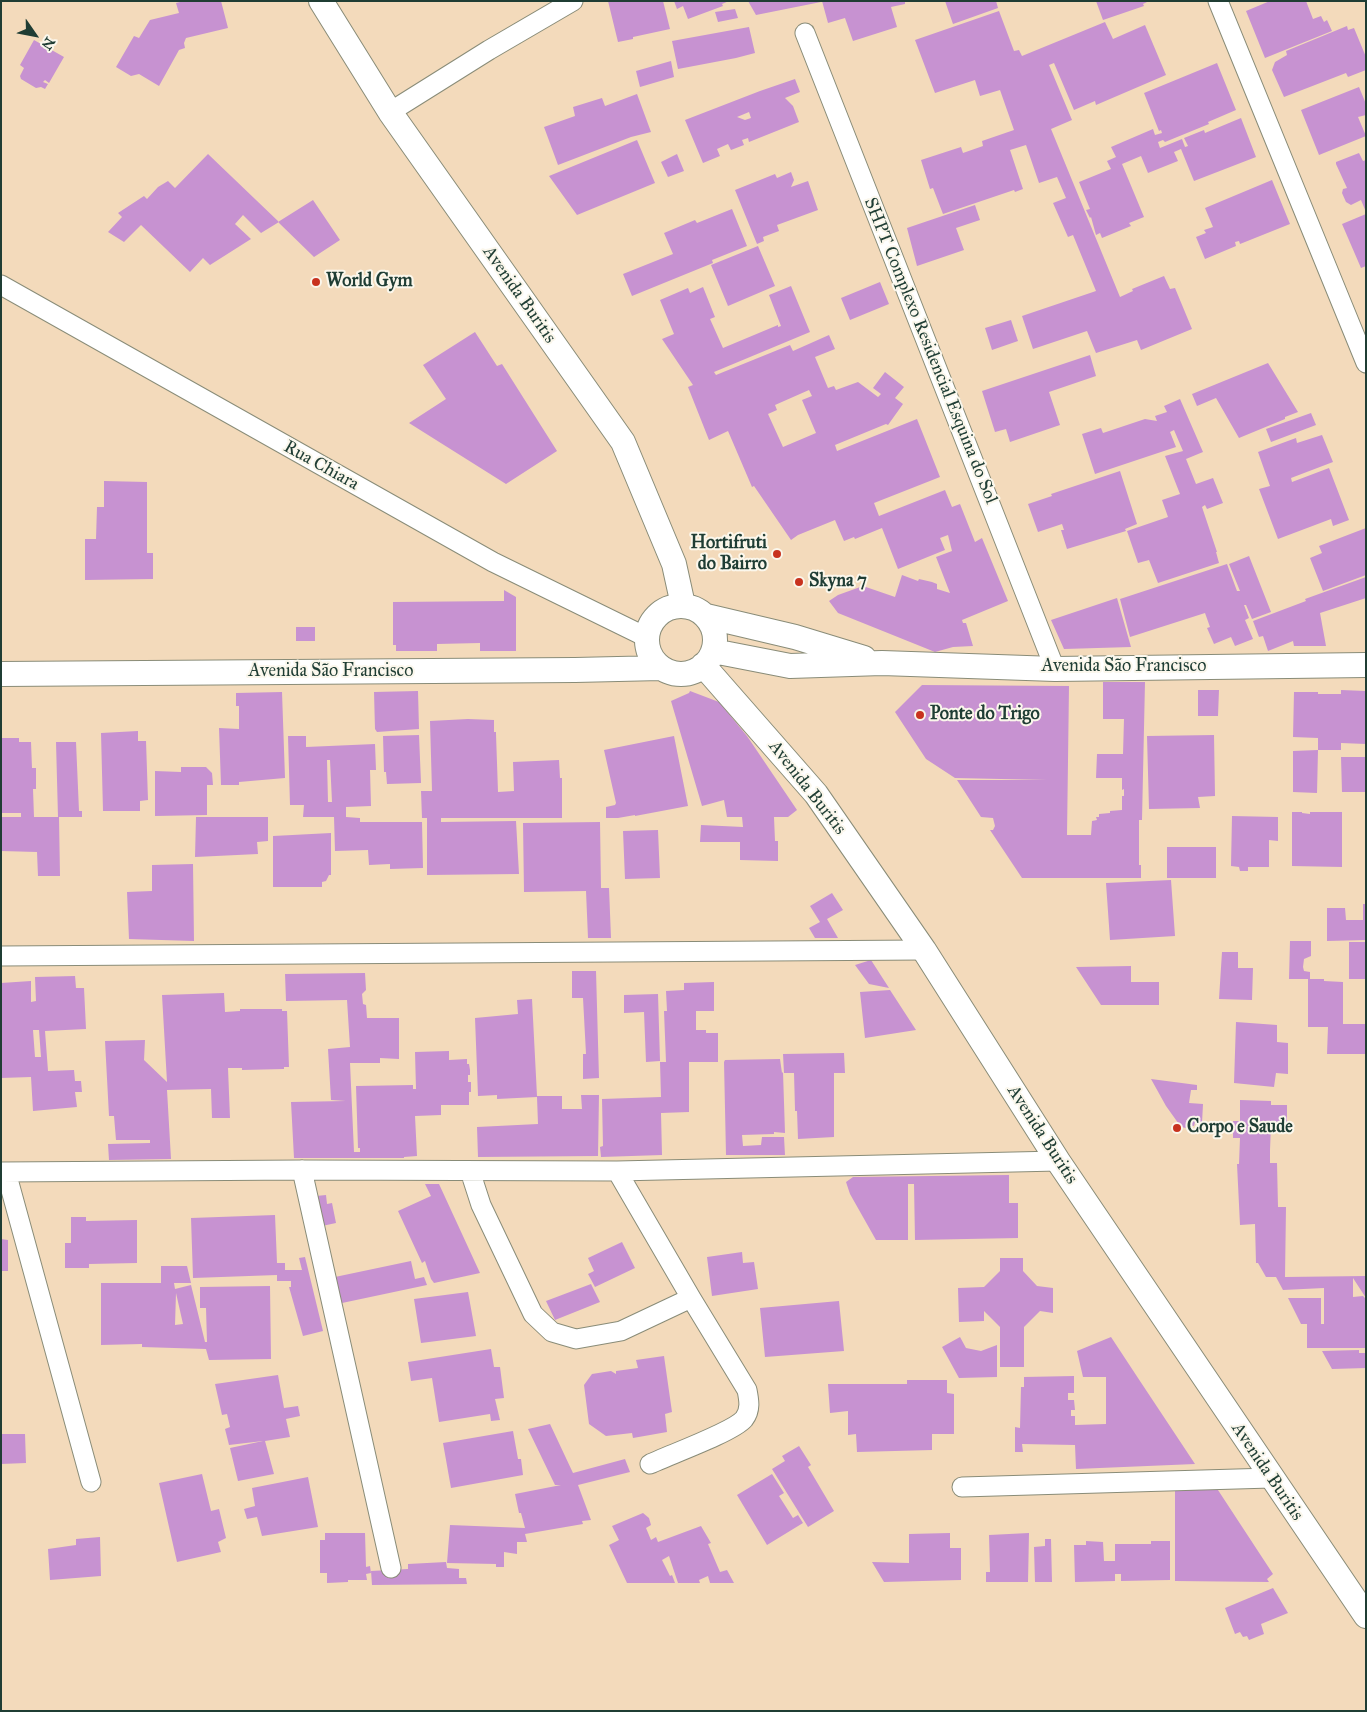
<!DOCTYPE html>
<html>
<head>
<meta charset="utf-8">
<style>
  body { margin:0 }
  #map { position:relative; width:1367px; height:1712px; overflow:hidden; background:#f3dabb; font-family:"IM FELL Great Primer",serif }
  canvas { display:block }
  .frame { position:absolute; inset:0; border:2px solid #1f3d34; pointer-events:none }
  .north { position:absolute; left:10px; top:10px; width:50px; height:50px; -webkit-text-stroke:4px #fbf7ec; paint-order:stroke; rotate:123deg; font-size:14px; font-weight:700; line-height:20px; text-align:center; color:#1f3d34 }
  .north::after { content:''; display:block; margin:auto; width:18px; height:22px; background:#1f3d34; clip-path:polygon(50% 0,100% 100%,50% 72%,0 100%) }
</style>
</head>
<body>
<div id="map">
<canvas width="1367" height="1712"></canvas>
<div class="frame"></div>
<div class="north">N</div>
</div>
<script>
const c = document.querySelector('canvas').getContext('2d');
c.lineJoin = 'round';
function paint(path, color) {
  c.fillStyle = color;
  c.fill(path, 'evenodd');
}
function stroke(path, color, width, dash) {
  c.strokeStyle = color;
  c.lineWidth = width;
  c.lineCap = dash ? 'butt' : 'round';
  c.setLineDash(dash || []);
  c.stroke(path);
}
function drawText(font, color, halo, rows, align = 'center') {
  c.font = font + ' "IM FELL Great Primer",serif';
  c.lineWidth = 4;
  c.setLineDash([]);
  c.textBaseline = 'middle';
  c.strokeStyle = halo;
  c.fillStyle = color;
  for (const [text, x, y, turn = 0] of rows) {
    c.save();
    c.translate(x, y);
    c.rotate((+turn || 0) * Math.PI / 180);
    c.textAlign = isNaN(turn) ? turn : align;
    if (halo) c.strokeText(text, 0, 0);
    c.fillText(text, 0, 0);
    c.restore();
  }
}
const building = new Path2D(`
  M184,1H221L228,28L186,38L184,43L185,48L179,50L159,86L139,74L131,76L116,67L134,36L139,38L150,20L179,13L176,3Z
  M608,1H663L670,29L633,37V39L618,42Z
  M674,1H729L722,4L723,6L688,19L683,6L677,9Z
  M748,1H821V2L756,15Z
  M822,1H905V4L891,7L897,27L853,41L845,18L828,23Z
  M945,1H996L998,8L953,24Z
  M1096,1H1149L1143,4L1144,6L1103,20Z
  M1270,1H1306L1313,19L1321,16L1324,22L1327,20L1332,31L1265,58L1246,11Z
  M735,9L738,18L718,22L715,12Z
  M999,11L1014,51L1019,50L1022,56L1105,22L1113,39L1145,25L1166,75L1096,105L1095,101L1074,110L1054,63L1049,65L1072,120L1051,129L1120,297L1133,291L1132,289L1164,276L1170,289L1175,288L1192,329L1141,350L1137,340L1096,353L1087,331L1033,349L1022,316L1096,291L1073,235L1068,237L1053,203L1066,198L1057,177L1039,183L1026,145L1010,150L1023,189L1015,192L1014,190L943,214L933,188L930,189L921,160L961,147L963,153L983,146L982,141L1014,130L1000,90L980,96L975,80L935,93L915,40Z
  M1347,26L1348,30L1354,28L1366,57V70L1348,77L1346,73L1284,97L1272,70L1275,62L1287,55L1286,51Z
  M749,27L755,53L736,58L678,69L672,41Z
  M34,40L64,57L49,83L45,80L43,82L48,84L45,89L41,87L36,88L21,79L20,76L24,68L20,65Z
  M671,61L674,77L640,87L636,71Z
  M1217,63L1236,110L1208,122L1209,124L1165,142L1163,140L1158,142L1160,148L1182,139L1185,147L1188,146L1184,138L1204,130L1205,133L1241,118L1256,157L1194,181L1181,149L1174,152L1178,161L1148,173L1141,156L1122,164L1144,217L1129,223L1131,226L1102,238L1100,233L1096,235L1091,217L1090,218L1086,210L1090,209L1079,182L1111,169L1107,161L1116,157L1111,147L1153,129L1155,135L1162,133L1161,130L1159,131L1144,93Z
  M795,79L800,92L785,98L793,106L799,122L749,142L748,138L742,140L744,145L731,150L728,144L717,149L720,156L703,163L685,120L760,91ZM749,112L751,118L745,120L737,117Z
  M1359,87L1366,104V115L1358,117L1366,136L1319,155L1301,110Z
  M637,94L651,132L631,137L558,165L544,127L575,116L573,107L602,98L605,106Z
  M637,140L655,183L577,215L549,176Z
  M1359,153L1363,161L1366,160V212L1361,200L1351,205L1346,202L1342,193L1343,189L1347,188L1336,164V162Z
  M208,154L279,222L261,233L243,215L235,224L251,239L210,265L203,258L190,272L141,225L124,242L108,232L122,217L118,213L144,196L147,199L158,187L168,181L175,188Z
  M677,154L684,171L668,177L661,162Z
  M791,172L794,180L791,187L808,181L818,210L777,225L779,231L763,237L764,241L757,244L735,190L775,174L777,178Z
  M1272,180L1290,224L1240,244L1239,241L1235,242L1236,246L1205,259L1196,237L1206,233L1204,230L1213,227L1205,208Z
  M313,200L340,240L314,257L278,222Z
  M975,205L980,220L956,228L964,250L917,266L907,228Z
  M732,209L747,246L712,260L713,263L632,296L623,274L673,254L664,233L695,220L697,223Z
  M1366,214V266L1361,268L1342,224Z
  M758,246L775,286L728,306L711,265Z
  M880,282L889,304L850,320L841,298Z
  M791,286L810,332L714,372L716,375L790,345L793,351L829,335L835,349L815,357L828,388L834,386L836,390L858,382L878,397L881,394L873,388L885,372L904,387L895,398L903,404L888,425L886,424L835,445L837,451L917,419L940,477L874,503L879,516L945,490L952,507L960,504L975,542L982,538L1008,601L962,620L963,623H966L973,646L953,647L935,652L838,613L829,601L838,595L863,586L895,597L902,575L918,581L919,579L932,582L937,584V589L950,593L936,557L952,551L948,535L940,538L945,550L898,569L882,528L855,539L854,537L844,541L835,520L798,535L791,540L754,486L752,487L728,431L709,440L688,387L693,385L662,339L674,334L660,300L688,288L690,293L703,287L715,317L710,319L723,348L778,325V327L781,326L769,295ZM809,390L812,396L802,400L816,433L783,447L768,414L777,410L775,405Z
  M1011,320L1018,341L992,350L985,328Z
  M475,332L497,366L502,364L557,451L506,484L409,423L446,399L423,365Z
  M1090,355L1096,376L1049,392L1060,425L1010,442L1006,429L995,432L982,391Z
  M1268,363L1298,412L1285,417V419L1239,438L1216,398L1197,406L1192,394Z
  M1180,399L1203,452L1186,459L1196,484L1213,478L1223,503L1207,509L1205,505L1202,507L1217,552H1216L1219,563L1158,583L1149,560L1138,563L1127,531L1168,517L1162,500L1180,494L1165,456L1183,451L1174,430L1170,432L1176,447L1095,474L1082,434L1101,428L1103,433L1145,419L1157,421L1155,416L1167,412L1164,406Z
  M1311,413L1316,425L1271,442L1266,429Z
  M1322,435L1333,462L1291,478L1292,482L1329,468L1349,520L1333,526L1331,519L1278,539L1259,489L1270,486L1258,452L1296,438L1297,443Z
  M1120,471L1137,524L1125,529L1126,531L1067,549L1061,530H1064L1062,524L1038,532L1028,504L1052,496L1051,494Z
  M104,481L147,482V553H153V579L85,580V539H96L97,507H104Z
  M1366,528V575L1323,591L1310,558L1322,553L1319,546Z
  M1249,556L1271,612L1252,619L1246,605H1244L1249,618L1245,620L1253,639L1235,646L1231,637L1214,644L1207,628L1210,627L1205,613L1130,637L1120,599L1227,564L1237,591H1240L1229,564Z
  M1366,577V598L1320,613L1326,646H1294L1293,641L1268,651L1263,636L1259,637L1253,621L1306,601L1305,599Z
  M504,590L516,597V651H480V643L437,644V651H396V645H393V602L504,601Z
  M1117,598L1131,647L1064,649L1051,620Z
  M296,627H315V641H296Z
  M1103,682H1145L1142,820H1139V865H1141V878H1022L990,830H993L995,826L993,818L981,817L957,780H1047L955,778L926,759L895,712L922,685L1069,686L1067,835H1091L1092,821L1097,820L1096,817H1099V814L1110,813V811L1122,810V796H1124V789L1122,790V778H1096L1097,754H1123L1124,719H1103Z
  M1198,690H1219L1218,716H1198Z
  M1341,690L1366,691V744L1341,743V750H1318V738L1293,737L1294,692H1318V694H1341Z
  M418,691L419,729L377,732L375,729L374,692Z
  M690,691L719,702L747,736L797,810L788,817H774L775,841H778V861L740,860V842H700L701,825L743,827L742,817H727L724,800L702,806L671,701L689,693Z
  M282,692L285,778L239,782V785H221L219,728L239,729V706H236V693Z
  M468,719L494,720V732H496V734L498,792L514,791L513,762L559,760L560,778H562V818H441V822L516,821L519,874L427,875V818H422L421,791H432L430,721Z
  M138,731V741H146L148,800L140,801V811H103L101,733Z
  M419,735L421,783L387,784L386,772H384L383,736Z
  M1214,735L1215,796L1198,797L1200,808L1149,809L1147,736Z
  M288,736H306V747L375,744L376,770H370L371,806L346,807V817L360,818V822H422L423,868L390,869V864L369,865L368,850L335,851L334,817H303L304,805H290ZM327,760H330L332,802H328Z
  M674,736L688,806L635,816V815L618,818H606V807L615,805L616,803L604,750Z
  M1,738H19V742H31L32,768H36V789H33L34,817H59L60,876H38L37,852L1,851V817H21V813H1Z
  M56,742H76L79,811H82V817H58Z
  M1318,750L1317,793L1293,792V751Z
  M1341,757H1366V792H1342Z
  M181,767H206L212,773L213,785H207V815L155,816V771L181,772Z
  M1292,812H1302V813L1310,814V812H1342V867L1292,866Z
  M1232,816L1278,817V841L1269,840V867H1248V871H1240L1239,867L1231,866Z
  M196,817H268V841L257,842L258,854L195,857Z
  M600,822L601,888H609L611,938H588L586,891L524,892L523,823Z
  M658,830L660,878L625,879L623,831Z
  M331,833V875H329L326,881L322,882V887H273V836Z
  M1167,847H1216V878H1167Z
  M193,864L194,941L129,939L127,892L152,891V865Z
  M1171,880L1175,936L1110,940L1106,883Z
  M832,893L843,910L827,919L838,938H815L809,928L820,922L810,906Z
  M1363,904H1366V940L1327,941V908H1345L1346,920H1363Z
  M1290,941H1311V956L1304,959L1303,967L1304,971L1310,972V979H1324V981L1343,982V1024H1366V1054H1327L1328,1027H1308V979H1289Z
  M1349,942H1366V979H1349Z
  M1222,952H1238V968H1253L1252,1000L1219,999Z
  M871,960L889,988L869,984L855,965Z
  M1131,966V982H1159V1005H1101L1076,967Z
  M572,971H596L599,1078L583,1079V1054H586L583,998H572Z
  M365,973L366,990L362,994L363,1004L366,1005L367,1018H399V1059L380,1058V1063H350L354,1152H360V1148H358L356,1086L413,1085V1089H416L415,1052L449,1051V1060L467,1059V1064H469L470,1070V1075H468V1082H471V1092H469V1105H441V1115L415,1116L417,1156L404,1157V1158H294L291,1102L346,1101L331,1100L328,1049L350,1047L347,1000L286,1001L285,974Z
  M75,976L76,988H84L86,1029L45,1031L48,1071L74,1070L75,1081H81L82,1092H75L77,1107L33,1111L31,1077L1,1078V983L31,981V1002L36,1001L35,977ZM33,1030H39L41,1057H35Z
  M714,982V1011H696V1030H706V1033H718V1062H689V1112L661,1113L662,1155L601,1157L600,1147L603,1146L602,1099L661,1097L660,1062H666L664,1011H667L666,991L684,990V983Z
  M890,990L916,1030L865,1038L860,992Z
  M224,993L225,1012L240,1011V1009H282V1011H287L289,1067H284V1069L242,1070V1068H228L230,1118H212L211,1089L167,1090L171,1159L109,1160L108,1144L150,1143V1140H116L114,1116H109L105,1041L145,1040L144,1060L167,1082L162,995Z
  M658,994L660,1061L646,1062L644,1012L624,1013V995Z
  M532,999L537,1096H562V1109H582L581,1095H599L598,1156L478,1157L477,1127L538,1124L537,1097L497,1099V1095L478,1096L475,1018L518,1014L517,1000Z
  M1236,1022L1277,1025V1042L1288,1043V1074L1276,1073L1274,1087L1234,1083Z
  M844,1053L845,1073H834V1137L798,1139L797,1111H795V1109L794,1073H784L783,1054Z
  M780,1059L782,1073L783,1072L785,1133L774,1132V1134L742,1135L743,1146L761,1145L762,1137H784L785,1155H726L724,1062L725,1060Z
  M1151,1079L1197,1085V1090H1191L1189,1103L1203,1104L1202,1123L1195,1122L1194,1126L1187,1125L1186,1128L1181,1127L1166,1106Z
  M1240,1100L1271,1101V1105H1287V1123L1271,1125L1270,1150V1163H1277L1278,1207H1286L1285,1277L1366,1276V1298L1353,1278V1297L1363,1296L1365,1298L1366,1348H1307V1324H1301L1288,1298H1321V1324H1324V1288L1283,1290L1276,1277H1266L1258,1263H1256L1255,1224L1240,1225L1237,1164H1239L1240,1138H1233V1121H1240Z
  M1009,1175V1203H1018V1238L915,1240L914,1184H908V1240H876L850,1194L846,1182L853,1177Z
  M425,1184H439L480,1273L434,1283L431,1279L425,1261L422,1263L398,1211L431,1196Z
  M326,1195L327,1204L332,1203L336,1223L322,1226L316,1196Z
  M275,1215L277,1263H285V1270H302L299,1258L305,1257L323,1331L303,1336L289,1287H291V1281H277V1275L193,1278L191,1218Z
  M71,1217H86V1221L137,1220V1263L89,1264V1268H65V1243H71Z
  M1,1239L8,1240V1271H1Z
  M622,1242L635,1268L595,1287L588,1274L594,1271L588,1258Z
  M742,1252L743,1263L754,1262L758,1289L712,1296L707,1257Z
  M1000,1258H1023V1271L1037,1286L1053,1288V1313L1040,1311L1024,1327V1367H1000V1327L984,1311V1321L959,1322L958,1288L984,1287L1000,1271Z
  M411,1261L415,1279L424,1277L427,1285L342,1303L335,1277Z
  M161,1266H187L191,1283H174L175,1289L191,1285L205,1342H207L206,1308H200V1287L270,1286L271,1359L209,1360L206,1349L142,1347V1344L101,1345V1283H161ZM176,1293L183,1324L175,1325Z
  M591,1284L600,1302L555,1320L546,1301Z
  M468,1292L476,1336L421,1343L414,1299Z
  M839,1301L844,1351L765,1357L760,1308Z
  M960,1337L966,1348L981,1351L997,1345V1377L959,1378L942,1347Z
  M1111,1337L1138,1378L1195,1464L1076,1469L1075,1445L1022,1444L1023,1452H1015V1427L1020,1428L1021,1387H1024V1377L1074,1376V1393H1068V1400H1074L1075,1410H1071V1416H1075V1425L1106,1424V1377H1083L1077,1351Z
  M491,1349L494,1367H500L504,1398L495,1399L500,1420L491,1421L490,1414L439,1422L432,1378L411,1381L408,1362Z
  M1359,1350V1353H1366V1368L1332,1369L1322,1351Z
  M664,1356L672,1412L665,1414L667,1432L633,1438L632,1433L606,1436L589,1424L584,1385L592,1374L611,1371L616,1374V1371L638,1368L636,1360Z
  M278,1375L284,1408L298,1406L300,1416L286,1419L290,1437L265,1441L274,1474L238,1481L230,1448L263,1441L229,1445L225,1429L230,1427L227,1414L222,1415L215,1384Z
  M907,1380H947V1393L954,1394V1434H932V1450L857,1452L856,1434L848,1435V1411L830,1413L828,1384H907Z
  M550,1424L573,1473L625,1459L630,1472L578,1485L591,1520L582,1521L583,1524L525,1534L527,1542H517V1554L504,1552V1567H496V1564L447,1563L450,1525L525,1528L521,1513H519L515,1494L561,1485H555L528,1429Z
  M513,1431L518,1459H521L523,1475L451,1488L443,1443Z
  M1,1434H25L26,1463L1,1464Z
  M799,1446L811,1465L808,1467L834,1511L808,1527L772,1469L785,1461L782,1456Z
  M202,1474L211,1511L219,1509L226,1538L218,1542L221,1552L177,1562L159,1483Z
  M772,1474L784,1493L779,1496L793,1518L798,1515L803,1523L767,1545L737,1495Z
  M308,1477L318,1527L262,1536L257,1517L247,1519L244,1509L255,1506L252,1488Z
  M1216,1487L1273,1574L1267,1579L1269,1582L1175,1581V1490L1211,1489V1490Z
  M643,1513L649,1518L651,1525L646,1528L651,1540L656,1537L658,1542L701,1526L711,1543L708,1544L720,1572L727,1570L734,1583H710L708,1576L699,1580L700,1583H678L669,1556L662,1560L670,1576L672,1575L675,1583H627L609,1545L619,1540L612,1526Z
  M325,1533H365L366,1567L370,1566L371,1573L366,1574L367,1580H348V1582L327,1583V1573H320V1540H325Z
  M950,1533V1548H961V1580L884,1582L872,1562L909,1563V1534Z
  M1029,1533L1028,1582H986V1572H990L989,1535Z
  M100,1537L101,1576L50,1580L48,1549L76,1545V1539Z
  M1045,1539H1051L1052,1582H1035L1034,1547L1045,1546Z
  M1086,1541L1103,1542L1104,1561H1115V1544H1151V1541H1170V1580L1121,1581V1574H1115V1581L1075,1582L1074,1545H1086Z
  M446,1562L447,1568L459,1569V1578H466L467,1584L372,1585L371,1571L408,1569V1564Z
  M1273,1588L1288,1613L1261,1624L1264,1634L1249,1640L1247,1636L1243,1637L1240,1632L1235,1634L1225,1608Z`);
const minor = new Path2D(`
  M1218,1L1366,363
  M805,33L1055,669
  M390,112L489,50L573,1
  M1,285L493,562L646,637
  M1,956L924,950
  M302,1170L391,1568
  M470,1171L481,1205L533,1314L552,1332L576,1339L621,1331L691,1298
  M617,1171L691,1298L747,1390C749,1400 751,1410 744,1419C733,1432 669,1455 650,1464
  M1,1172L302,1170L617,1171L1058,1161
  M6,1172L91,1482
  M962,1487L1271,1478`);
const tertiary = new Path2D(`
  M321,1L390,112L623,442L674,564L683,605
  M647 640a34 34 0 1 1 68 0a34 34 0 1 1-68 0Z
  M706,616L795,637L864,658
  M713,651L790,666L882,663L1055,669L1366,665
  M703,665L816,794L924,950L1058,1161L1366,1616
  M1,674L575,670L661,668`);
const markers = [
  [316,282,5,"#c8321e"],
  [777,554,5,"#c8321e"],
  [799,582,5,"#c8321e"],
  [920,715,5,"#c8321e"],
  [1177,1128,5,"#c8321e"]
];
const poiNames = [
  ["World Gym",326,282],
  ["Hortifruti",767,544,"right"],
  ["do Bairro",767,565,"right"],
  ["Skyna 7",809,582],
  ["Ponte do Trigo",930,715],
  ["Corpo e Saude",1187,1128]
];
const streetNames = [
  ["Avenida Buritis",519,295,55],
  ["SHPT Complexo Residencial Esquina do Sol",930,351,68],
  ["Rua Chiara",321,466,29],
  ["Avenida São Francisco",1124,667],
  ["Avenida São Francisco",331,672],
  ["Avenida Buritis",807,788,52],
  ["Avenida Buritis",1042,1135,57],
  ["Avenida Buritis",1267,1472,56]
];
paint(building, '#c792d1');
stroke(minor, '#898c78', 21);
stroke(tertiary, '#898c78', 26);
stroke(minor, '#fff', 19);
stroke(tertiary, '#fff', 24);
for (const [x, y, r, color] of markers) {
  const dot = new Path2D();
  dot.arc(x, y, r, 0, 2 * Math.PI);
  c.fillStyle = color;
  c.fill(dot);
  stroke(dot, '#fbf7ec', 2);
}
drawText('bold 18px', '#1f3d34', '#fbf7ec', poiNames, 'left');
drawText('18px', '#1f3d34', '#fbf7ec', streetNames);
</script>
</body>
</html>
